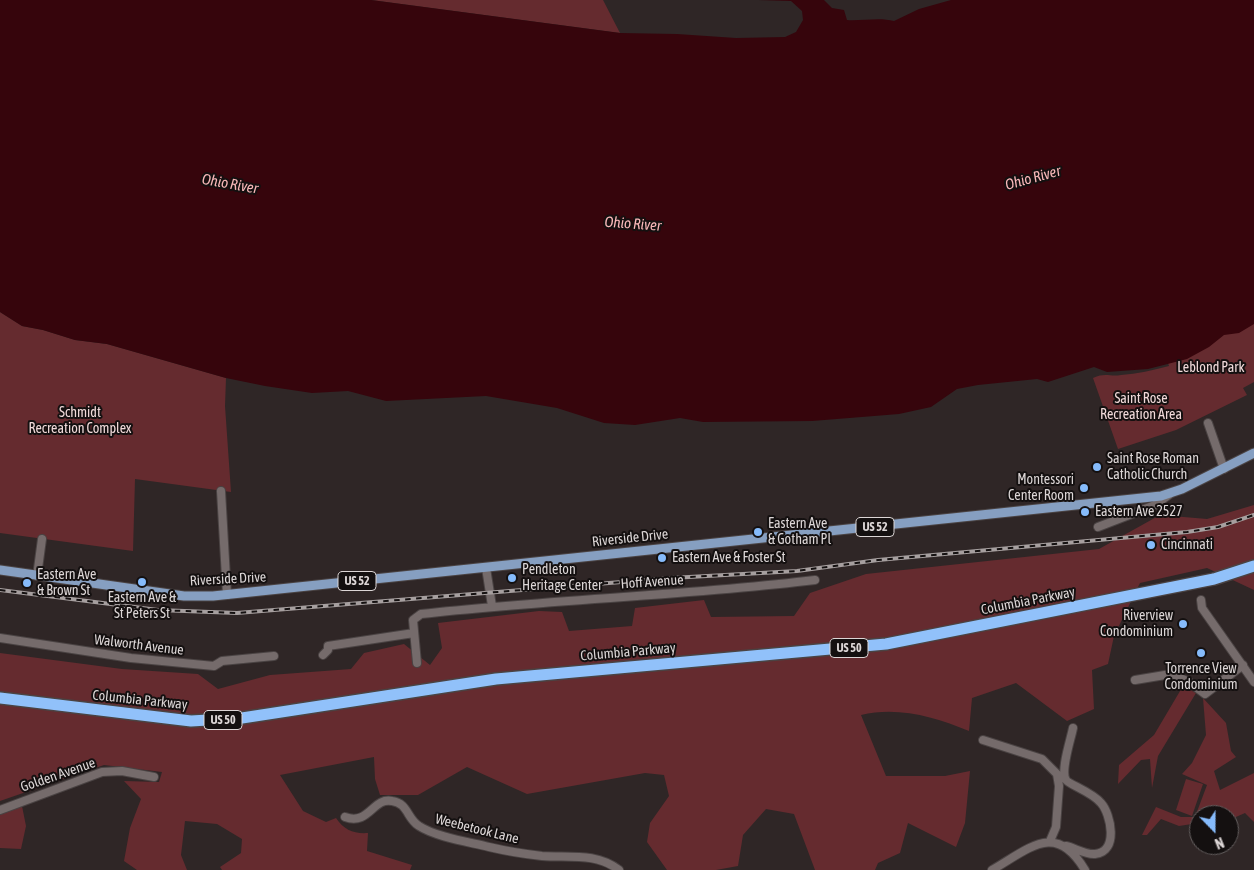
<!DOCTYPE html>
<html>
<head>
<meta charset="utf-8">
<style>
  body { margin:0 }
  #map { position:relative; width:1254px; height:870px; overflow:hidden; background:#2f2626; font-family:"Asap Condensed",sans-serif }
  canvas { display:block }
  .north { position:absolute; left:1189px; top:805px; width:50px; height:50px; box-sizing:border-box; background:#141010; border:1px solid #645f5f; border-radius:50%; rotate:158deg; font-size:14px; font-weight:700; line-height:20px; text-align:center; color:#dcd6d6 }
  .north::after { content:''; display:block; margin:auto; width:18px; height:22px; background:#86bbfb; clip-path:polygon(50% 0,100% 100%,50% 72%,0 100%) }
</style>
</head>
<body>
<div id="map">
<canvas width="1254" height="870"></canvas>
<div class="north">N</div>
</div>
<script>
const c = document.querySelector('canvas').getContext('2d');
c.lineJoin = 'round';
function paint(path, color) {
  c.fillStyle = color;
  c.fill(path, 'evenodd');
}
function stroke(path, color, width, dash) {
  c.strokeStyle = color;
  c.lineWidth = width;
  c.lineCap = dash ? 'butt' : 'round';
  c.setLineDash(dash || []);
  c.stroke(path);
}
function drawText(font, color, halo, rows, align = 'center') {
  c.font = font + ' "Asap Condensed",sans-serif';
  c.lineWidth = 4;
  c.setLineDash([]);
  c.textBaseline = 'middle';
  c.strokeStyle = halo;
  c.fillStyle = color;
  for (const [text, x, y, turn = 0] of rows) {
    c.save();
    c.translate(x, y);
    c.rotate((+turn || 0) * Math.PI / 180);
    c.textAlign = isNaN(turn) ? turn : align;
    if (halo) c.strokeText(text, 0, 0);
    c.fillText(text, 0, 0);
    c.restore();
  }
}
const green = new Path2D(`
  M371,0H603L620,33Z
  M0,312L22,326L43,330L75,340L107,344L226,378L225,406L231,492L135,479L133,551L0,533Z
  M1254,316V382L1243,388L1247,395L1176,430L1118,449L1093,378C1106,372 1109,377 1121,375C1137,374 1153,370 1169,366L1163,348Z
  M1254,505V590L1207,568L1140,583L1114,636L1108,664L1092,670L1094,709L1067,721L1016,683L972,698L969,731C935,717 898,706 861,715L886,776H945L970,771L965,823L956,847L908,823L900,853L878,863L875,870H815L794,814L766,809L743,835L738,866L716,870H667L647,842L650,823L669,796L664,775L645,773L527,794L467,767L418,795H380L375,779L374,757L280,775L303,811L326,822L336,818C344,830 354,834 368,833L367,851L412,865L410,870H222L220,867L241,853L242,839L217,824L185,821L181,855L187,870H137L124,861L130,828L141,799L124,781L159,782L162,772L104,765L0,801V653L122,669L198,674L218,689L270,675L351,669L364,653L404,644L430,665L442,648L438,623L539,611L562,612L569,631L632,626L635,608L704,600L711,617L794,616L810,593L866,574L1099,549L1160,515L1207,519Z
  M1183,686L1196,693L1158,756L1152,788L1150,759L1141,760L1118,784L1119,765L1154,735Z
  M1203,698L1226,723L1231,751L1236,757L1214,771L1220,790L1254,773V822L1245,813L1229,820V815H1199V826L1192,824L1179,826L1161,819L1147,835H1142L1156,807L1181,817H1195L1207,785L1182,774L1192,763L1206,735Z
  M1186,779L1203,784L1192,816L1176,810Z
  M21,801L26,826L21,849L0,848V810Z`);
const water = new Path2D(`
  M0,0H371L620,33L677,34L736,38L785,37L796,32L803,20L802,11L791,1L758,0H824L832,8L844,10L847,20C862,21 880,17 894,21L919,9L951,0H1254V324L1239,333L1224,335L1209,347L1187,359L1148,369L1107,372L1094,367L1048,382L1037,379L978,385L957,389L931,407L899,414L812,421L703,422L680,418L635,425L604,423L557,408L486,396L386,401L348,391L312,393L265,386L226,378L107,344L75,340L43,330L22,326L0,312Z`);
const minor = new Path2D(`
  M1208,423L1224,469
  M221,491L227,595
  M1098,527L1155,505L1170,494
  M486,568L492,606
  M37,576L42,539
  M1201,600L1202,608L1254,682
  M0,638L131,658L214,666L222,661L274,656
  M323,655L328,650V646L414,633
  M417,663L413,620L421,614C552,599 684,596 815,580
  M1135,680L1171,674L1189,682L1205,694L1243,665
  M983,740L1042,759L1057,774L1059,786L1056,827L1050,841
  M0,810L102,772L122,771L154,777
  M345,817C369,826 373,797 392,801C408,803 407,819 419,826C436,837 469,842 489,847C506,851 524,854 542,856C568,858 596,852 619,870
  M1066,846C1075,848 1086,855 1095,854C1119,852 1111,814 1101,803C1092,792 1068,784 1066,780C1060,771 1071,739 1073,728
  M992,870C1030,848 1056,821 1085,870`);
const major = new Path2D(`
  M0,570L184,596H213L1161,496L1182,489L1254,453`);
const highway = new Path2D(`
  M0,698L191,721L242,718L496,679L886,644L1214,579L1254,566`);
const rail = new Path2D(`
  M0,590L158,610L237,613L671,578L797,571L878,560L1187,532L1218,527L1254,515`);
const markers = [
  [1097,467,5,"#86bbfb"],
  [1084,488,5,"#86bbfb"],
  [1085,512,5,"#86bbfb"],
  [758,532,5,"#86bbfb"],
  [1151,545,5,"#86bbfb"],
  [662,558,5,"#86bbfb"],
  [512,578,5,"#86bbfb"],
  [142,582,5,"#86bbfb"],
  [27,583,5,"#86bbfb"],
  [1183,624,5,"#86bbfb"],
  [1201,653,5,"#86bbfb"]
];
const shields = [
  [875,527,38],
  [357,581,38],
  [849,648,38],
  [223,720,38]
];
const shieldNames = [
  ["US 52",875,527],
  ["US 52",357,581],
  ["US 50",849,648],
  ["US 50",223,720]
];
const parkNames = [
  ["Leblond Park",1211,368],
  ["Saint Rose",1141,399],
  ["Recreation Area",1141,415],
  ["Schmidt",80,413],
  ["Recreation Complex",80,429]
];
const poiNames = [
  ["Saint Rose Roman",1107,459],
  ["Catholic Church",1107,475],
  ["Montessori",1074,480,"right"],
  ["Center Room",1074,496,"right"],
  ["Eastern Ave 2527",1095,512],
  ["Eastern Ave",768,524],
  ["& Gotham Pl",768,540],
  ["Cincinnati",1161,545],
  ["Eastern Ave & Foster St",672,558],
  ["Pendleton",522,570],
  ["Heritage Center",522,586],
  ["Eastern Ave",37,575],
  ["& Brown St",37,591],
  ["Eastern Ave &",142,598,"center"],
  ["St Peters St",142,614,"center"],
  ["Riverview",1173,616,"right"],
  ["Condominium",1173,632,"right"],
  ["Torrence View",1201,669,"center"],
  ["Condominium",1201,685,"center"]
];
const streetNames = [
  ["Riverside Drive",630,538,-6],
  ["Riverside Drive",228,579,-3],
  ["Hoff Avenue",652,582,-4],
  ["Columbia Parkway",1028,601,-11],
  ["Walworth Avenue",139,645,7],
  ["Columbia Parkway",628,652,-5],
  ["Columbia Parkway",140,700,6],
  ["Golden Avenue",58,775,-19],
  ["Weebetook Lane",477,829,14]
];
const waterNames = [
  ["Ohio River",1033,178,-15],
  ["Ohio River",230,184,10],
  ["Ohio River",633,224,4]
];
paint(green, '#652b2f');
paint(water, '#36050c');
stroke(minor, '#4a4343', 10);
stroke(major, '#4a4343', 11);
stroke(highway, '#4a4343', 14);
stroke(minor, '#756b6b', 8);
stroke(major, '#869fc1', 9);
stroke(highway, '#91c1fa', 11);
stroke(rail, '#a69f9f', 4);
stroke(rail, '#141010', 2, [5.5]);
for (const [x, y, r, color] of markers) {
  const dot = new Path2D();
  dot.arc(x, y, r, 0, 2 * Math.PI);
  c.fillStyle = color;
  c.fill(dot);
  stroke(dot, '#141010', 2);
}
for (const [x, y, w] of shields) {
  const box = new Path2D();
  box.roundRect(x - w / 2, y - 9.5, w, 19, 4);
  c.fillStyle = '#141010';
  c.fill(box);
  stroke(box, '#dcd6d6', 1);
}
drawText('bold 12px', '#dcd6d6', null, shieldNames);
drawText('14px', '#f1dada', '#141010', parkNames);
drawText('14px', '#dcd6d6', '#141010', poiNames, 'left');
drawText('14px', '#dcd6d6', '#141010', streetNames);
drawText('italic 15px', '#f9b8b9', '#141010', waterNames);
</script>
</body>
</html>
